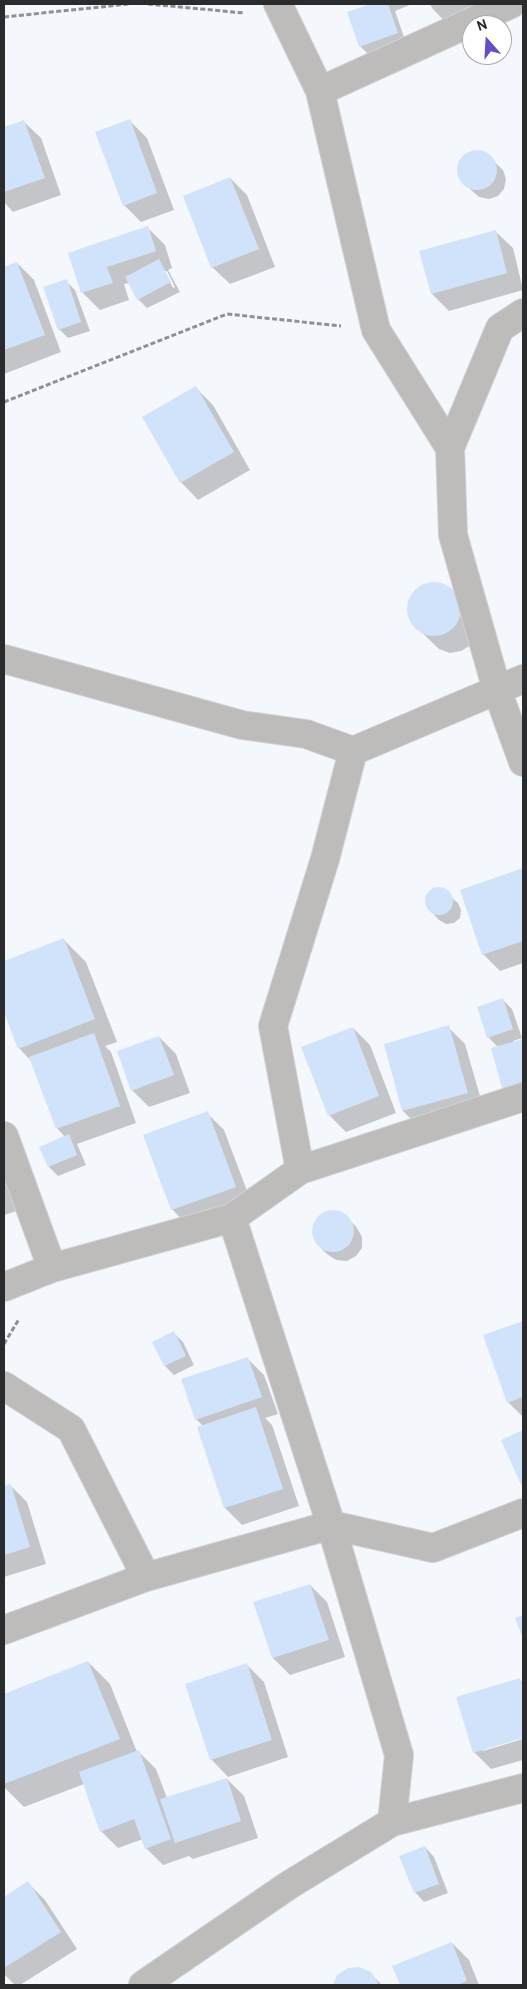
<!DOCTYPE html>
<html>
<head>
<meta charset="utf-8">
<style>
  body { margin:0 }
  #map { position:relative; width:527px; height:1989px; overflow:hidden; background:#f4f7fb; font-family:Overpass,sans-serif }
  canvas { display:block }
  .frame { position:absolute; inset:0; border:5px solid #2a2b2c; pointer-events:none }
  .north { position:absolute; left:462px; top:15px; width:50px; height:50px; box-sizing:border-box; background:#fff; border:1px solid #aaaaab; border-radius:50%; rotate:341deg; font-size:14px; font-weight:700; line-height:20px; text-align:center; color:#2a2b2c }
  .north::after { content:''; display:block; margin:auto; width:18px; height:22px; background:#614fc7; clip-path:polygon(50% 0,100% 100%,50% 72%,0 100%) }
</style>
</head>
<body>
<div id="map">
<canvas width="527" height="1989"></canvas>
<div class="frame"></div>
<div class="north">N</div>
</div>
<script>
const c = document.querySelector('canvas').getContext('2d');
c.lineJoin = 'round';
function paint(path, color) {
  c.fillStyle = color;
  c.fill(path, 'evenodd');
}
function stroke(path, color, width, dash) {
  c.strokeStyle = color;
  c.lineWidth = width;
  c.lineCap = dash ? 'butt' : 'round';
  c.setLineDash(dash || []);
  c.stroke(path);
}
const shadow = new Path2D(`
  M374,4H412L395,11L406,43L369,55L360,46L348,13Z
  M430,4H481L449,26L432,8Z
  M129,120L147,138L174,210L141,222L124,205Z
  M23,121L41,138L61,195L13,212L4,202V129Z
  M477,152L486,154L503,170L506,179L504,189L498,196L489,199L479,197L461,181L459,171L461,162L467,154Z
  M230,178L247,195L275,267L230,284L212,267Z
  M147,227L165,245L172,268L168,270L180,292L147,308L138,299L129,283L124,284L129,300L100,310L83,293L69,254ZM164,271H167L175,287L173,288Z
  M495,231L513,248L523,290L449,311L432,294L420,252Z
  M17,263L34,280L61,352L4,374V268Z
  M66,281L75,290L90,331L68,338L59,329Z
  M196,388L213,405L250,470L198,500L181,482Z
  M436,583L448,587L474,612L471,645L461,651L450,653L439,649L412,623L408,613L409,601L415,591L425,585Z
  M523,869V963L500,971L483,954L461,891Z
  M441,889L458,903L461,910L460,918L454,923L446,924L439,920L430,910L426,903L428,895L434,890Z
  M64,940L86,962L117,1042L105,1046L111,1052L136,1123L77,1144L86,1165L58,1176L49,1167L41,1148L65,1137L57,1128L32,1062L19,1048L4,1009V962Z
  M503,1000L512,1009L522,1038L513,1041V1043L523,1041V1094L512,1097L503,1087L498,1047L488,1037Z
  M448,1027L465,1044L484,1110L420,1128L403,1111L385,1045Z
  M353,1028L370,1045L396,1113L346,1132L329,1115Z
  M159,1037L176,1054L190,1093L149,1107L132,1090Z
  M207,1113L224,1130L252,1204L189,1227L172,1209Z
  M4,1161L26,1208L4,1215Z
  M329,1212L339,1213L348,1218L357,1228L362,1237V1248L356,1256L347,1261L336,1260L327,1254L317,1244L313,1236L314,1225L319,1217Z
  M523,1322V1417L508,1402L484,1336Z
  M174,1333L183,1342L194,1365L174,1375L165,1366Z
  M247,1358L264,1375L278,1414L265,1418L272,1425L299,1506L242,1525L225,1508L203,1426L196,1419Z
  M523,1431V1485L503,1441Z
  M10,1485L27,1502L46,1564L4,1577V1487Z
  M310,1585L327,1602L345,1657L290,1675L273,1658L255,1603Z
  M88,1662L110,1684L137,1752H139L156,1769L167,1798L227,1779L244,1796L258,1838L193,1859L189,1856L163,1865L146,1848L143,1839L118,1848L101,1831L84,1784L24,1807L4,1787V1696Z
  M246,1664L264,1682L288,1757L228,1777L211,1759Z
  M520,1680L523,1683V1737L483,1748V1751L523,1739V1760L491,1769L474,1752Z
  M425,1847L434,1857L448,1893L424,1902L415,1892Z
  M28,1883L45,1900L77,1949L20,1985H15L4,1974V1898Z
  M452,1943L469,1960L479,1985H401L394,1966Z
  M370,1973L382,1985H334L338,1976Z`);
const building = new Path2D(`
  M371,4H388L398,33L359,47L347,12Z
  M130,119L157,193L123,206L95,132Z
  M24,120L45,178L4,192V127Z
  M457 170a20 20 0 1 1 40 0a20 20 0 1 1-40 0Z
  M230,177L259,249L211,268L183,196Z
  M148,226L156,251L107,267L113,283L81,293L68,253Z
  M496,230L507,273L431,294L419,251Z
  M159,259L171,282L137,300L125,277Z
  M17,262L45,335L4,350V267Z
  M67,279L81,322L58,330L43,287Z
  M196,386L234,452L180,483L142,417Z
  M407 609a27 27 0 1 1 54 0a27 27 0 1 1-54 0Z
  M523,868V941L482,955L460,890Z
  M425 901a14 14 0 1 1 28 0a14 14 0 1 1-28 0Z
  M64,938L95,1019L18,1049L4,1012V961Z
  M503,998L513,1029L487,1038L477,1007Z
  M449,1025L468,1093L402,1111L384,1044Z
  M353,1027L379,1096L328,1116L301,1047Z
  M94,1033L120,1106L56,1129L29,1057Z
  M159,1036L174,1075L131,1091L117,1051Z
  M523,1039V1082L502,1088L491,1048Z
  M208,1111L236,1187L171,1210L143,1135Z
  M69,1134L77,1155L48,1167L39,1147Z
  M312 1231a21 21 0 1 1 42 0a21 21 0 1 1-42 0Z
  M523,1321V1397L507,1403L483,1335Z
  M174,1331L186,1356L164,1366L152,1342Z
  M248,1357L262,1397L195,1420L181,1379Z
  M256,1407L283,1489L224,1508L197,1427Z
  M523,1430V1484L521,1485L501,1440Z
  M11,1484L30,1547L4,1555V1486Z
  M310,1584L329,1640L272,1658L253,1602Z
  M523,1615V1639L515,1618Z
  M88,1661L120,1739L4,1784V1694Z
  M247,1663L272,1740L210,1760L185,1684Z
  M520,1678L523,1690V1738L473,1753L456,1697Z
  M139,1750L171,1839L145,1849L134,1819L100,1832L79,1772Z
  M227,1778L241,1821L175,1843L160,1799Z
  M425,1846L439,1884L414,1893L399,1856Z
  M28,1881L61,1932L4,1968V1897Z
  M452,1942L467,1981L457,1985H400L392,1966Z
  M359,1967L371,1972L377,1981L378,1985H333L337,1975L348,1968Z`);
const path = new Path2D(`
  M148,4L244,13
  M4,17L129,4
  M4,402L227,314L341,326
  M4,1344L19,1319`);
const minor = new Path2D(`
  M278,4L320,91
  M511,4L320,91L376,330L450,448L453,535L497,690L523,762
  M450,448L500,328L523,313
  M4,659L242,725L306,734L353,751L523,679
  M4,1136L52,1268
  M300,1170L273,1026L325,859L353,751
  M232,1218L331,1525L399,1755L392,1822
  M4,1287L52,1268L232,1218L300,1170L523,1097
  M4,1386L71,1429L146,1577
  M4,1630L146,1577L331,1525L433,1548L523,1513
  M143,1985L289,1885L392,1822L523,1788`);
paint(shadow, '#0003');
paint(building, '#d1e3fa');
stroke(minor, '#d0d2d6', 30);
stroke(path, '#8e9092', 3, [5, 2.5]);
stroke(minor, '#bdbcba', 28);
</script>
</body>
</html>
